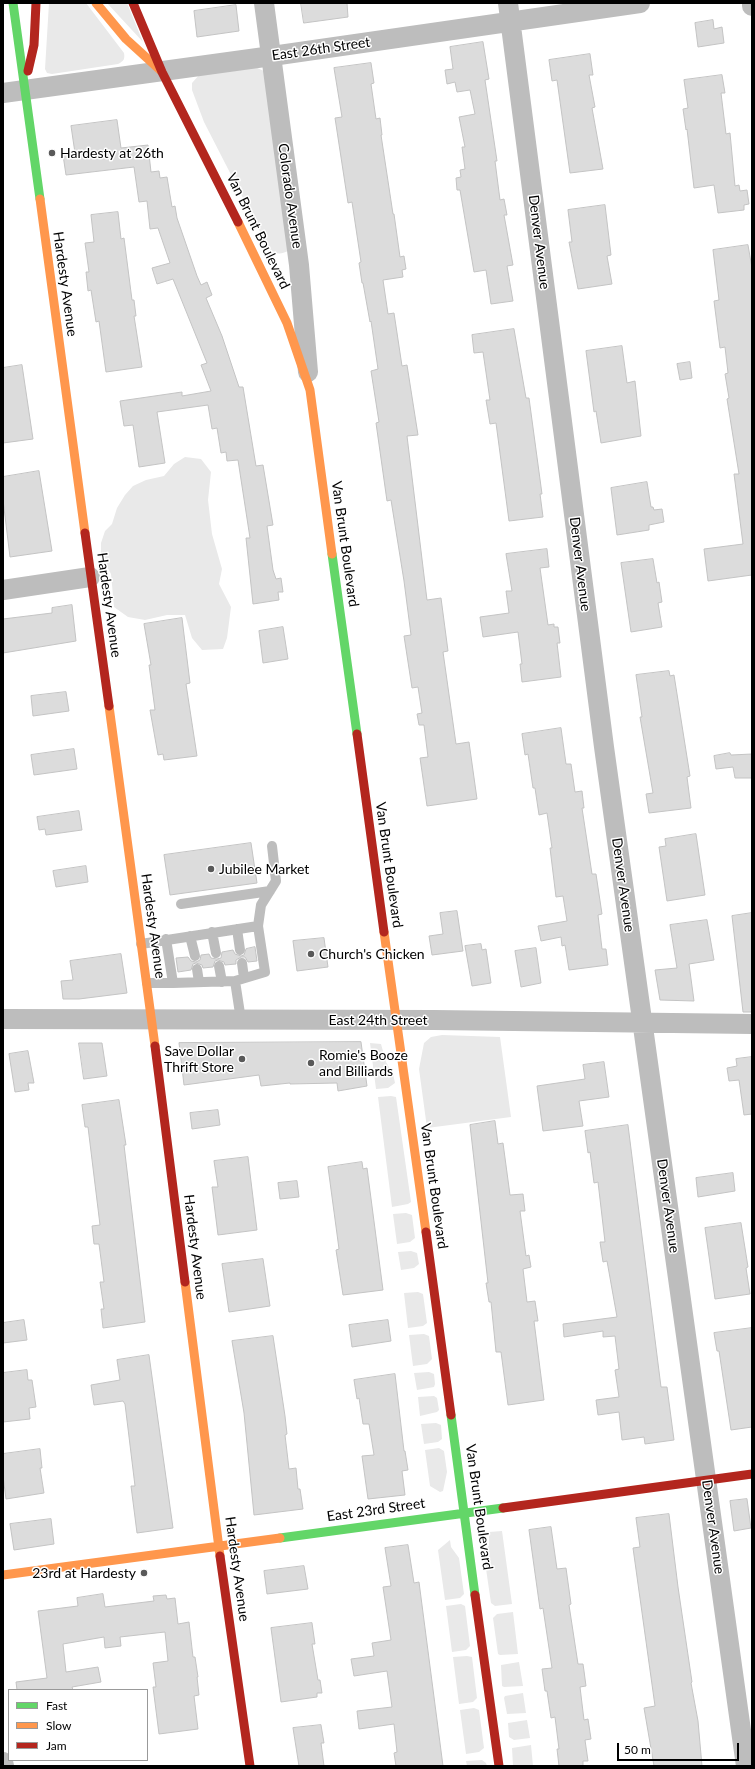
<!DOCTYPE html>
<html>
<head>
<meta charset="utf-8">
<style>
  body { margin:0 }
  #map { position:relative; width:755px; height:1769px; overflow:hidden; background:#fff; font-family:Lato,sans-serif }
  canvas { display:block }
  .frame { position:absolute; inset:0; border:4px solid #000; pointer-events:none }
  .legend { position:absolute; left:8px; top:1689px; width:140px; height:72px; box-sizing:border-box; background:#fff; border:1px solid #999; margin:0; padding:5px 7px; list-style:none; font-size:12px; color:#000 }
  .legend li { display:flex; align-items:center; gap:8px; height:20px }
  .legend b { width:20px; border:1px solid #999 }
  .scale { position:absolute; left:617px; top:1743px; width:122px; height:18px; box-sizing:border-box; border:2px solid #000; border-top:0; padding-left:5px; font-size:12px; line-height:14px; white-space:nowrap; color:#000; -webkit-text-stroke:3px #fff; paint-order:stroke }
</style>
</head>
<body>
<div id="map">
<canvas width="755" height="1769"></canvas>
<div class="frame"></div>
<ul class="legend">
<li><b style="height:5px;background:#63d668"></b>Fast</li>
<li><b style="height:5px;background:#ff974d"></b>Slow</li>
<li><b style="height:5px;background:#b3261e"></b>Jam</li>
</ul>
<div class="scale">50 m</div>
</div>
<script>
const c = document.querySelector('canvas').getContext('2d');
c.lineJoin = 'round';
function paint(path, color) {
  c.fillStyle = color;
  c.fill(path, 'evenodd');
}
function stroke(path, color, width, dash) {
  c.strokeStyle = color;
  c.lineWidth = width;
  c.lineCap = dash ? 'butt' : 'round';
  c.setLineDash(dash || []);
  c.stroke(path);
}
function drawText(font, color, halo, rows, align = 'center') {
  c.font = font + ' Lato,sans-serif';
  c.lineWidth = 3;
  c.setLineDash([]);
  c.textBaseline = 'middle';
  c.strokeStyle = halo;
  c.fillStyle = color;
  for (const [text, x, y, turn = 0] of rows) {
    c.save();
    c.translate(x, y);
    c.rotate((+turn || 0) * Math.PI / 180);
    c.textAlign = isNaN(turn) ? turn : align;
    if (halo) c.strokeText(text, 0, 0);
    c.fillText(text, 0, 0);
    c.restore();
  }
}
const green = new Path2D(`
  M49,3H86L124,53C125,59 124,61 118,64L52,74L47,73L45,69Z
  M107,3H127L143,42Z
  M255,67L264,71L288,251C280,255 276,254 269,249L204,122L192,90V83L200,74Z
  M185,457L201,459L211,472L208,500L212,534L222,569L219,584L231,607L227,638L223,649L202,650L192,638L185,615H167L145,620L128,617L114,607L111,574L101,555V543L105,531L112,524L117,508L125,495L133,486L146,480L164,476L174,464Z
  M442,1035L500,1037L511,1117L427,1128L419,1069L424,1043L431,1037Z
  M370,1043L381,1044L386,1062L393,1074L395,1083L388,1088L376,1089Z
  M391,1096L396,1097L411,1202L408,1204L392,1207L378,1097Z
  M406,1213L412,1215L415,1238L410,1242L397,1244L393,1214Z
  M411,1251L417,1253L419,1264L414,1268L401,1270L398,1252Z
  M418,1292L423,1294L427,1323L423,1326L408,1328L404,1293Z
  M424,1334L429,1336L432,1359L427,1364L413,1366L409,1335Z
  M429,1372L434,1374L435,1384L434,1387L417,1390L414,1373Z
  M434,1396L437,1398L439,1410L437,1412L420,1416L418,1397Z
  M436,1423L441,1425L442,1439L438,1442L424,1444L421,1424Z
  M439,1448L444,1451L447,1472L443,1491L440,1492L430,1486L425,1450Z
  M502,1531L512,1604L495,1606L491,1603L484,1555L489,1545V1532Z
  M450,1540L451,1547L459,1558L464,1594L460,1598L445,1600L438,1550Z
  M461,1604L465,1606L470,1646L466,1650L452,1652L446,1606Z
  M513,1612L518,1654L500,1655L498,1654L493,1618L497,1614Z
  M467,1656L472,1657L477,1698L473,1702L459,1704L453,1657Z
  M519,1662L523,1686L504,1687L502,1686L501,1665Z
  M523,1693L526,1713L507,1714L504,1698L505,1696Z
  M474,1708L479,1710L484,1748L479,1752L466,1754L460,1710Z
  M527,1720L530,1738L514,1740L509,1737L508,1723Z
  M531,1745L533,1766H513L512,1748Z
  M482,1760L486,1763L487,1766H467L466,1761Z`);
const building = new Path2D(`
  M301,3H347L348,17L304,23Z
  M236,5L239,31L197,37L194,11Z
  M713,20L714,29L722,27L724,43L698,47L695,23Z
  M483,42L489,79L485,80L497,161H495L500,200L504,199L507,215H504L513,265L507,266L513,301L491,304L486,270L474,272L460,190H457L456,178L461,177L460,170L465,169L462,147H465L459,117L475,114L470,90L457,92L455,82L447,84L445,70L453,69L450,47Z
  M590,54L593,75H589L595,107L592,108L603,169L570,173L557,80L552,81L549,60Z
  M371,63L374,83L371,84L376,119L380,118L382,135H381L393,214H394L400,257L404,256L406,269L402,270L403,277L383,280L388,314L394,313L402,366L407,365L418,435L407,436L427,600L441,598L448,651L443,652L456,744L469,742L477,799L427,806L420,758L428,757L424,725H419L417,714L422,713L418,687L412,688L404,636L411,635L404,581L391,500L387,501L376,423L379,422L371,371L378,369L371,321L370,322L363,283H362L359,263L361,262L352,202L348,203L335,118L342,117L334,68Z
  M722,75L725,93H721L726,134L730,133L735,186L739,185L740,191L747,190L749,204L744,205V210L718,213L714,185L694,188L687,129L686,130L683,109L688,108L684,80Z
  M117,120L121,148L148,145L151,172L159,171L160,178L167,177L172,207L175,206L177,218L197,276L201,285L207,282L212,295L206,298L222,336L239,387H243L256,466L263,465L273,525L267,526L273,570L276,579L281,578L283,592H278L279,600L253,604L246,538H250L238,460L227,461L226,452L221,453L217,428L212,429L208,405L157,412L165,463L139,467L133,425L124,426L120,401L182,392V396L211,391L201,365L207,363L173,279L157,284L152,268L170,263L158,228L150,229L147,201L139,202L134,167L66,175L63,155L75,153L71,126Z
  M605,205L611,255L607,256L612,284L578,289L569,242H572L568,210Z
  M118,212L121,239L124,238L132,300H134L136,316H134L142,367L106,372L99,321L96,322L91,290L88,291L86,272H89L85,243L94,242L91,215Z
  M748,245L752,268V575L708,581L704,549L743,544L734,474H739L727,399L729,398L725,374L728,373L725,347L720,348L714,301L719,300L713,250Z
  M514,329L526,398H529L542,494H540L543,517L509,521L496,423L490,424L486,400H490L483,352L474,353L472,335Z
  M622,346L627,383L635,381L641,436L601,443L596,411L594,412L586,351Z
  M690,362L692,378L680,380L677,364Z
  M22,365L33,439L3,443V368Z
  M39,471L52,551L10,557L3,500V477Z
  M647,482L651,507H653L654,510L662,509L664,522L649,525V530L617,535L611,488Z
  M547,549L549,567L540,568L548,625L554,624V627H558L560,643H557L561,677L522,682L520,664H522L518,632L483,637L480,617L509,613L506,591H512L506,554Z
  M653,559L657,583L659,582L662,602L658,603L662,627L631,632L621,563Z
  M72,605L76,641L3,653V619L52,613V608Z
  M182,618L190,683L186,684L197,756L164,760L163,754L158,755L150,710H155L149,665H151L144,624Z
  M283,627L288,659L263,663L259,631Z
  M669,671L670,676L674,675L690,776L687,777L691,808L649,813L646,794L653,793L640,717H642L636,675Z
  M66,692L69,711L33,716L31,696Z
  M561,728L566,764H571L575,792L582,791L584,808H582L592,874H596L602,914L598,915L602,949H606L608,965L569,970L565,945L562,946L561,937L541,941L538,926L567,921L563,896L556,897L550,848H552L547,813L539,815L535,788H533L528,754L525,755L522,734Z
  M74,749L77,769L34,775L31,755Z
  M730,753L731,755L752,754V778H735L733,767L716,769L714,756Z
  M79,811L82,830L46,835L45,829L39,830L37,817Z
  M696,834L705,895L667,901L659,847L666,846L665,839Z
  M251,843L257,883L170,895L164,855Z
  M86,866L88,882L56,887L53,871Z
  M457,911L463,951L432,955L429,936L443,934L440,913Z
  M752,913V1012H743L732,916Z
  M707,920L714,960L689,964L694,1001L660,1000L655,970L677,968L670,925Z
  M324,938L328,967L297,971L293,941Z
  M481,944L482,950L486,949L491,983L472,986L465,946Z
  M255,947L257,961L248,962L245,957H241L236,960V964L225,965L224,962L218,960L215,961L213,967L203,968L202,965L196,963L193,964L191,970L178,972L176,958L188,957L191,961L196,962L200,960L201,955L209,954L211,958L217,959L221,958L222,952L233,950L235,954L241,956L244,955L246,949Z
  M536,948L541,983L521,987L515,951Z
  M121,954L127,993L79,999H63L61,981L73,980L70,961Z
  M361,1042L367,1086L338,1091L337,1083L290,1084V1083L261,1086L259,1075L184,1085L179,1043Z
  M79,1043H102L107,1076L84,1079Z
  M28,1051L34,1083H28L29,1090L15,1092L9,1054Z
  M752,1057V1114L744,1115L739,1080L729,1081L727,1068L737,1066L736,1059Z
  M604,1062L609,1097L579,1101L583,1126L543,1131L537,1086L585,1079L583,1065Z
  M119,1100L126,1145H124L145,1322L103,1328L101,1309H104L100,1282H104L99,1244H94L92,1226L100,1225L88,1127H85L82,1105Z
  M218,1110L220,1125L192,1129L190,1113Z
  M495,1121L498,1144L503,1143L510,1195L523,1194L525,1211H520L526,1256L529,1255L531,1267L523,1269L527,1302L535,1301L538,1321H534L544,1400L508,1405L501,1352H496L491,1302H489L486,1283H488L470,1125Z
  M628,1125L661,1387H667L674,1440L645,1444L644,1437L622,1440L619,1412L598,1415L596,1400L619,1397L615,1370L619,1369L615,1336L603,1337V1331L564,1337L563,1324L617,1317L607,1261L603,1262L600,1242H605L598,1182L594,1183L590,1152L588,1153L585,1131Z
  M248,1157L257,1230L218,1235L212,1187H218L214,1161Z
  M362,1162L363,1169L367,1168L383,1290L343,1295L336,1250L339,1249L328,1167Z
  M733,1173L735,1191L698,1197L696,1178Z
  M297,1181L299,1197L280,1199L278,1183Z
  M741,1223L748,1267L746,1268L750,1294L715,1299L705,1228Z
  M263,1259L270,1306L229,1312L222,1264Z
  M24,1320L27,1340L3,1343V1323Z
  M388,1320L391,1341L352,1347L349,1325Z
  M752,1328V1427L731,1430L719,1351H717L714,1333Z
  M273,1336L285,1416L287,1434L285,1435L289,1469L296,1468L298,1489H300L303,1509L254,1515L244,1413L232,1341Z
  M149,1355L173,1528L137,1533L131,1486H135L125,1404L123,1401L94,1405L91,1385L120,1380L117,1360Z
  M27,1370L28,1380H32L36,1407L29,1408L30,1419L3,1422V1373Z
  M395,1374L404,1451H405L408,1470L402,1471L405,1495L368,1499L362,1456L374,1455L369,1424H363L359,1398L357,1399L354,1380Z
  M40,1449L42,1468H40L44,1493L6,1499L3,1476V1454Z
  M747,1499L751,1528L734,1531L730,1501Z
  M669,1514L678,1587L692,1682L691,1683L698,1721L702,1766H654L644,1708L655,1706L633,1548L640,1547L636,1518Z
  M51,1519L54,1544L14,1550L10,1524Z
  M551,1527L557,1569L566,1568L571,1604L569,1605L578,1664H583L584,1671L586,1686L580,1687L584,1720L588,1719L591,1739L585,1740L588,1761H583V1766H559L557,1749H559L555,1717L551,1718L547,1691H545L542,1669L552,1668L543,1608L540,1609L529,1530Z
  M408,1545L414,1583L419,1582L443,1766H396L394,1753L397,1752L394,1724L359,1729L357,1711L392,1707L387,1671L354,1676L351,1659L374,1656L372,1643L391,1640L383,1587L391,1586L385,1548Z
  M304,1566L308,1589L267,1594L264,1571Z
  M103,1594L105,1607L154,1601L153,1596L166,1595L167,1599L175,1598L178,1624L189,1622L193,1657H195L198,1677H197L199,1695L194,1696L198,1729L159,1734L153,1687H156L153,1663L168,1661L165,1632L120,1637L121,1646L105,1648L104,1637L63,1644L66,1672L98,1667L101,1682L72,1687L73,1690H17L16,1682L47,1678L38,1611L78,1606L77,1598Z
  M312,1623L315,1644H312L318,1680H320L322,1693H317V1697L281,1702L271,1628Z
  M321,1725L324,1743H321L324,1766H299L293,1728Z`);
const lane = new Path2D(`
  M181,904L270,891
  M258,926L261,905L276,881L272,846
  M237,929L240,950
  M212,932L216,953
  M190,936L195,956
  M166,939L173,983L235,981
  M141,944L258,926L265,972L235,981L241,1020
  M242,963L244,978
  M219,966L222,982
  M197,969L199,982
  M147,983H173`);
const street = new Path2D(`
  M264,3L299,265L308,372
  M508,3L604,747L746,1766
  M752,3V6
  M3,93L272,56L640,3
  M3,590L90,577
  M3,1019L434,1020L752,1024
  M3,1762L4,1766`);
const fast = new Path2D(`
  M13,3L40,199
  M332,554L357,734
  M451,1415L475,1595
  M280,1538L503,1508`);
const slow = new Path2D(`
  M96,3L126,39L160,70
  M40,199L85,533
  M238,222L287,323L310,390L332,554
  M109,706L155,1046
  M384,932L426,1232
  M185,1282L220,1556
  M3,1575L280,1538`);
const jam = new Path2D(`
  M133,3L162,72L238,222
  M28,71L34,45L36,3
  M85,533L109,706
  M357,734L384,932
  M155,1046L185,1282
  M426,1232L451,1415
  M503,1508L752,1474
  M220,1556L250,1766
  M475,1595L499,1766`);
const markers = [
  [52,153,4,"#595959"],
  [211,869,4,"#595959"],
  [311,954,4,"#595959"],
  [242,1059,4,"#595959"],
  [311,1063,4,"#595959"],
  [144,1573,4,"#595959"]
];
const streetNames = [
  ["East 26th Street",321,49,-8],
  ["Colorado Avenue",290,196,82],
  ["Van Brunt Boulevard",258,231,64],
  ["Denver Avenue",539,242,83],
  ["Hardesty Avenue",65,284,82],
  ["Van Brunt Boulevard",345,544,82],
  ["Denver Avenue",580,564,83],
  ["Hardesty Avenue",109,605,82],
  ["Van Brunt Boulevard",389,865,82],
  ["Denver Avenue",623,885,82],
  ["Hardesty Avenue",153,926,82],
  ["East 24th Street",378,1020],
  ["Van Brunt Boulevard",434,1186,82],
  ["Denver Avenue",668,1206,82],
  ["Hardesty Avenue",195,1247,83],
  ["Van Brunt Boulevard",479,1507,82],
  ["East 23rd Street",376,1510,-8],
  ["Denver Avenue",713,1527,82],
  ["Hardesty Avenue",237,1569,82]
];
const poiNames = [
  ["Hardesty at 26th",60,153],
  ["Jubilee Market",219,869],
  ["Church's Chicken",319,954],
  ["Save Dollar",234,1051,"right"],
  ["Thrift Store",234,1067,"right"],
  ["Romie's Booze",319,1055],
  ["and Billiards",319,1071],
  ["23rd at Hardesty",136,1573,"right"]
];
paint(green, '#e9e9e9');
paint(building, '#dcdcdc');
stroke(building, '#c4c4c4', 1);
stroke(lane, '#bdbdbd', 10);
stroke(street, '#bdbdbd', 20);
stroke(fast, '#63d668', 9);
stroke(slow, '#ff974d', 9);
stroke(jam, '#b3261e', 9);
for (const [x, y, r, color] of markers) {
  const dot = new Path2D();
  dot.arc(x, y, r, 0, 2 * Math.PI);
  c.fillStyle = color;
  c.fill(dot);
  stroke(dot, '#fff', 1.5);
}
drawText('14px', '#000', '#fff', streetNames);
drawText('14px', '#000', '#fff', poiNames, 'left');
</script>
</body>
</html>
